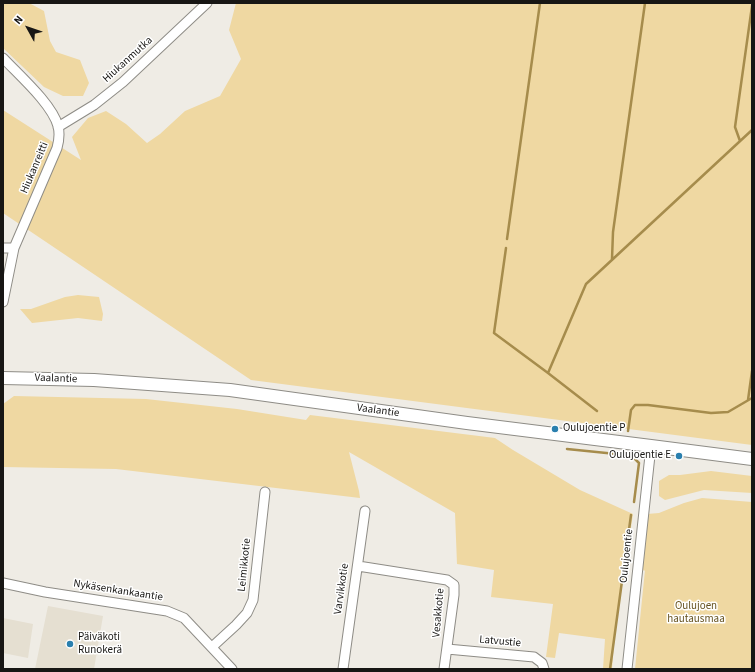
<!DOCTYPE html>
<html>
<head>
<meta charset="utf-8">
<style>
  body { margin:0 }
  #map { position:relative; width:755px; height:672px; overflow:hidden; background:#efece5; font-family:"Source Sans 3",sans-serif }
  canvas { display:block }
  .frame { position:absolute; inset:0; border:4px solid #171614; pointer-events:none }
  .north { position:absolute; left:8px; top:8px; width:40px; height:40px; -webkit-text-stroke:3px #fff; paint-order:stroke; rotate:310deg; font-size:11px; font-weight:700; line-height:16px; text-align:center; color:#171614 }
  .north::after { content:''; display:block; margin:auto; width:14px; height:18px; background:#171614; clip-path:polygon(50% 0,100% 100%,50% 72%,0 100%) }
</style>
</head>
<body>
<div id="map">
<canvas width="755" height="672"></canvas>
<div class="frame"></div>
<div class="north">N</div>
</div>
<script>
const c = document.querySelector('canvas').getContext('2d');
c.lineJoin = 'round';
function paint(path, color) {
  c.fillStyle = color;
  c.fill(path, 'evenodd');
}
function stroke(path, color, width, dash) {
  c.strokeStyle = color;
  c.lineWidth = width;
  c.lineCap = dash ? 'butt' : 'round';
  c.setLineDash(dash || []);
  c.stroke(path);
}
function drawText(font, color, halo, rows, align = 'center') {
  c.font = font + ' "Source Sans 3",sans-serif';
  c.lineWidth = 3;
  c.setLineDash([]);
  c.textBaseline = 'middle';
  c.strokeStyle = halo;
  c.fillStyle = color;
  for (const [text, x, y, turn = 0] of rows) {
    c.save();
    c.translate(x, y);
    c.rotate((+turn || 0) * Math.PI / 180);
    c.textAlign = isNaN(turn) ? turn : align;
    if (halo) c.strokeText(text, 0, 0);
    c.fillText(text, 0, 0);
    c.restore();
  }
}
const built = new Path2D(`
  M48,606L103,616L94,669H35Z
  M3,618L33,624L28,658L3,653Z`);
const green = new Path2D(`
  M3,3H29L44,11L50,41L56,52L80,60L89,83L83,96H63L44,87L3,48Z
  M236,3H752V445L251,380L3,213V110L81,160L72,137L88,118L106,111L126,124L147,143L160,134L185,111L220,96L241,59L229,30Z
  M78,295L99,297L103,314L102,321L78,318L32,323L20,309H31L65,297Z
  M14,396L146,399L237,409L306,420L310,415L495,438L513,450L580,490L633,514L615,633L612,669H603L605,639L559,633L555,658L546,657L553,604L491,597L494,570L457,564L455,513L349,452L359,491L360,498L116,469L3,467V404Z
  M711,471L752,476V493L704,490L665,500L659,496V481L669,475H680Z
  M702,498L752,502V669H635L645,570L644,571L642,568L647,514L659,513L684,503Z`);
const stream = new Path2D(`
  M740,141L735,127L752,6
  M507,239L540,3
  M506,248L494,333L548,373L597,411
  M612,259L613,232L645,3
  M548,373L586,284L752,130
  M748,400L752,371
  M628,431L631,410L635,405H648L711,413L728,412L752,398
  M567,449L626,455L634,458L639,463L634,502
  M610,669L631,515`);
const minor = new Path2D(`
  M3,58C20,76 52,104 58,126C60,134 59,141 57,148L14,248L3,302
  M58,127L94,105L123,82L207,3
  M3,248H14
  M358,566L447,580L454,585V595L444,669
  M3,583L45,592L167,611L184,618L232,669
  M212,647L236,625L247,613L253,600L265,492
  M447,649L534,657L542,663L544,669
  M343,669L365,511
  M627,669L651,446`);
const tertiary = new Path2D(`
  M3,378L94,380L230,390L467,423L651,446L752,459`);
const markers = [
  [555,429,4,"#297fae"],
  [679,456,4,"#297fae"],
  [70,644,4,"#297fae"]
];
const streetNames = [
  ["Hiukanmutka",128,60,-42],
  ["Hiukanreitti",35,168,-67],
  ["Vaalantie",56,379,2],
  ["Vaalantie",378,411,8],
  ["Oulujoentie",627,556,-84],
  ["Leimikkotie",245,565,-84],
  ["Varvikkotie",342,589,-82],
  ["Nykäsenkankaantie",118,591,9],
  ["Vesakkotie",439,613,-85],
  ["Latvustie",500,642,5]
];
const poiNames = [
  ["Oulujoentie P",563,429],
  ["Oulujoentie E",671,456,"right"],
  ["Päiväkoti",78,638],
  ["Runokerä",78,651]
];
const parkNames = [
  ["Oulujoen",696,607],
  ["hautausmaa",696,620]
];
paint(built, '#e5dfd1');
paint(green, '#efd8a2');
stroke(stream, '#a68c4c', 2.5);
stroke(minor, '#8e8c86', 11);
stroke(tertiary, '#8e8c86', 14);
stroke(minor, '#fff', 9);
stroke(tertiary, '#fff', 12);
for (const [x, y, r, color] of markers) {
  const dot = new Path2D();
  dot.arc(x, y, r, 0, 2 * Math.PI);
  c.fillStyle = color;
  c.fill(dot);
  stroke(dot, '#fff', 1.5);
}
drawText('11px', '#171614', '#fff', streetNames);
drawText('11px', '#171614', '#fff', poiNames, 'left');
drawText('11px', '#665321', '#fff', parkNames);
</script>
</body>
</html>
